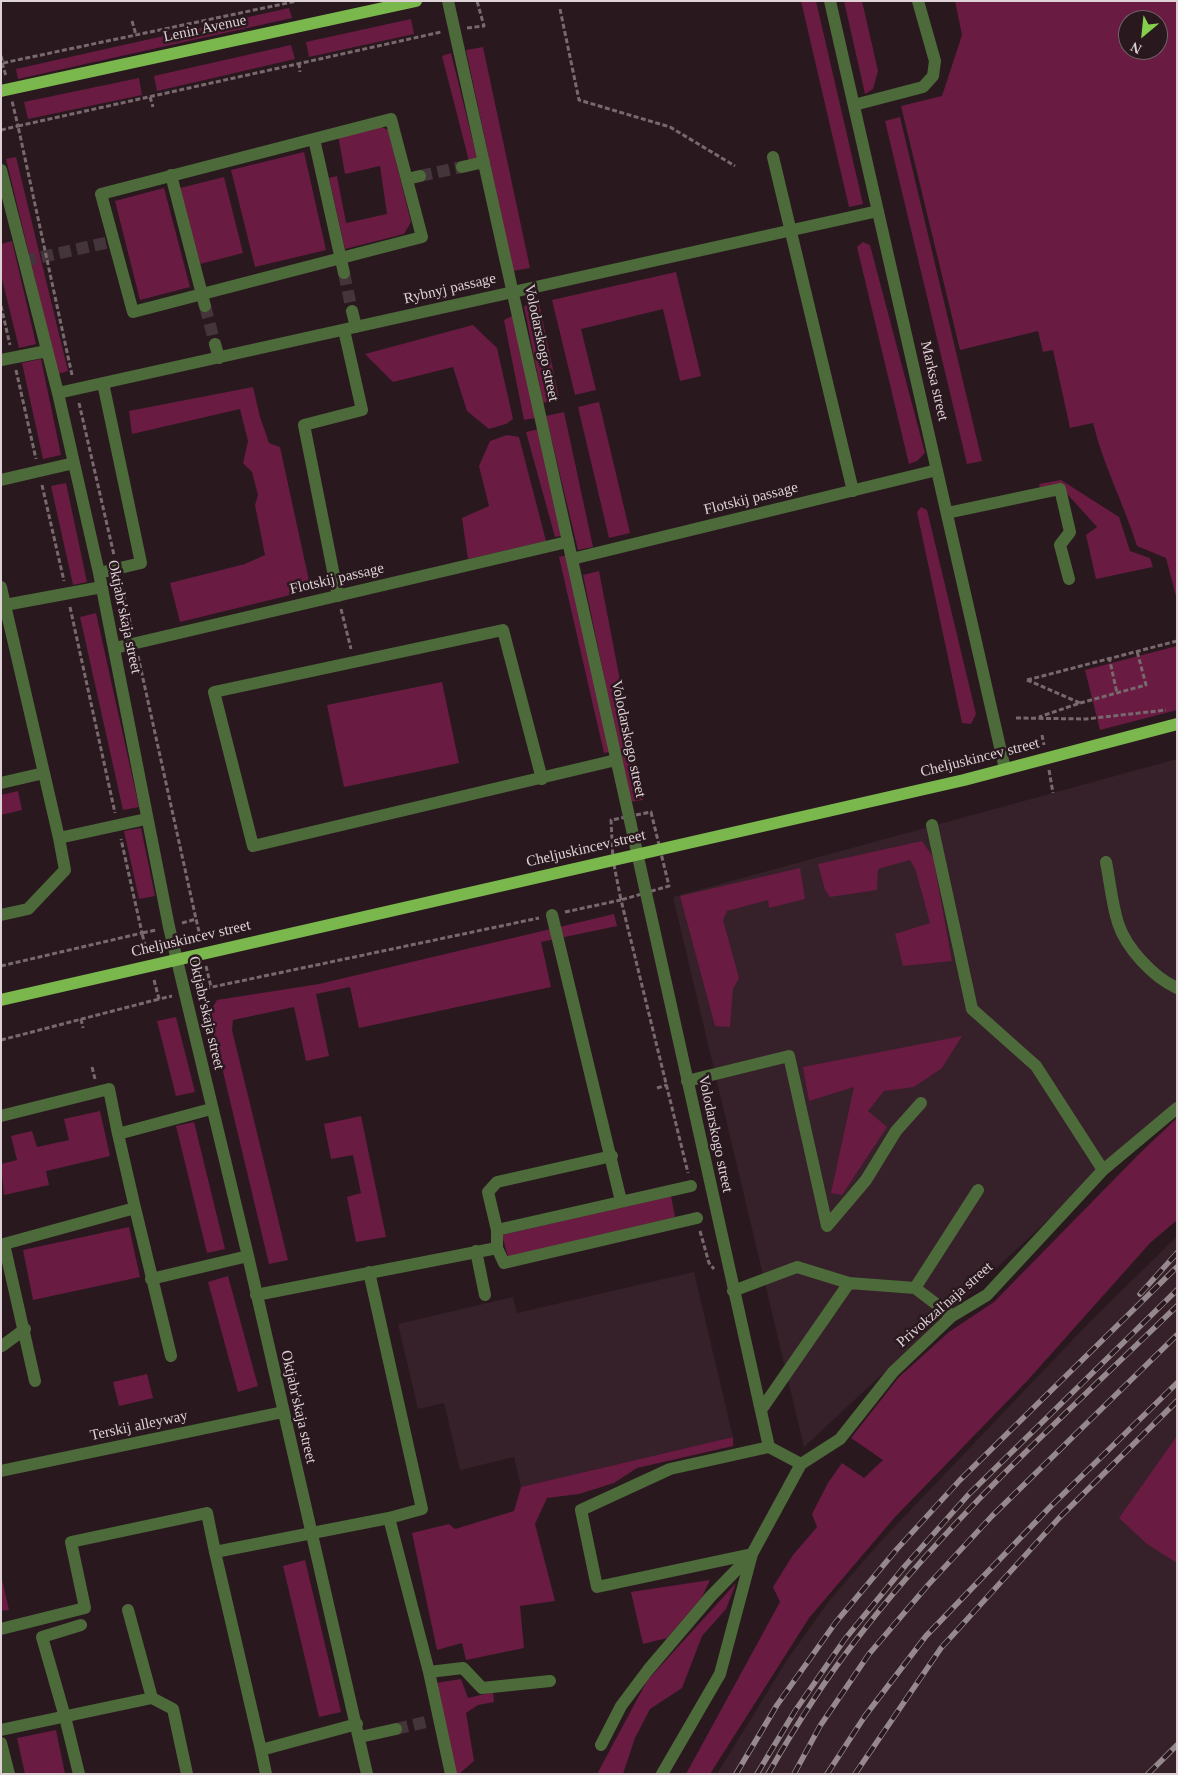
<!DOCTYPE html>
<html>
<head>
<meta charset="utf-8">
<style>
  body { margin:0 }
  #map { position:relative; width:1178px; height:1775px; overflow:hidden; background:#29191f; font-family:"Times New Roman",serif }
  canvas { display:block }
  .frame { position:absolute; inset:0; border:2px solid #ded2d6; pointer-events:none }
  .north { position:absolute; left:1118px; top:10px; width:50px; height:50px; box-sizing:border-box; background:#29191f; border:1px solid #716368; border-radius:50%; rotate:208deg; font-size:14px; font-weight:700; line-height:20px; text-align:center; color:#ded2d6 }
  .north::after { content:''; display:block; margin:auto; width:18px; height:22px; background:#85cf4c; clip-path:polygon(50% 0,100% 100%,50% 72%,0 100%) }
</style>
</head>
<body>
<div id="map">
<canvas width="1178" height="1775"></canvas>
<div class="frame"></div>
<div class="north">N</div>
</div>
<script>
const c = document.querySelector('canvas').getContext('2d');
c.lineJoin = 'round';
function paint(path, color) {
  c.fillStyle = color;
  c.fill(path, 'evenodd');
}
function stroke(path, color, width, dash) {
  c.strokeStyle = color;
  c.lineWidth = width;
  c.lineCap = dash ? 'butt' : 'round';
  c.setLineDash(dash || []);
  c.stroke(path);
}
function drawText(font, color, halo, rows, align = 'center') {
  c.font = font + ' "Times New Roman",serif';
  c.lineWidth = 5;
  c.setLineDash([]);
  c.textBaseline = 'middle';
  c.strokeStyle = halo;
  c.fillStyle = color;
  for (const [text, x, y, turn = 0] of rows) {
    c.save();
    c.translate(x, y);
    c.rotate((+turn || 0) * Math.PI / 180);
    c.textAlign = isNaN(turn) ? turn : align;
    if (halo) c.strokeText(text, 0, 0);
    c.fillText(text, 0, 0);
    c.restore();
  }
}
const built = new Path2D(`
  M1177,759V1100L804,1447L673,897Z
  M1177,1236V1774H717L787,1660L829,1601L880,1542L1084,1328Z
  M694,1272L733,1437L521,1487L514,1457L460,1470L444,1403L418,1409L398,1324L513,1297L517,1313Z`);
const green = new Path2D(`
  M801,1H816L863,204L849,207Z
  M844,1H862L878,71L873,89L865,94Z
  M955,1H1177V600L1166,558L1137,546C1124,504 1103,465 1093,423L1070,428L1053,350L1043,352L1038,331L960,350L901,106L942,96L962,35ZM1128,20H1158V50H1128Z
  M289,8L292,18L18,79L16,69Z
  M411,19L414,34L309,57L306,42Z
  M291,45L295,59L157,91L154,76Z
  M483,47L530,268L513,271L466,50Z
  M451,53L477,158L469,161L442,56Z
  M139,78L142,95L28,119L24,102Z
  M900,117L982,461L967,464L885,121Z
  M379,126L388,130L411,222L404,234L345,249L329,178L337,176L346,223L387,214L380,166L345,174L338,135Z
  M304,152L326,250L255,267L231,170Z
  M16,157L68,371L58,374L6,159Z
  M224,177L243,253L200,264L180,188Z
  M164,188L190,287L140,300L115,201Z
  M12,241L36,344L19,348L1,275V244Z
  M863,242L870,245L925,453L917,461L909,464L857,247Z
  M676,272L701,376L680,381L663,309L581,329L596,390L575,395L552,300Z
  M539,303L559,398L543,403L524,306Z
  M514,315L535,418L524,420L504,320Z
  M473,325L497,348L513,419L506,424L489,429L467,411L453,367L393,382L365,354Z
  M41,359L61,455L43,459L22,363Z
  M253,387L260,417L269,443L280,447L311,590L180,622L170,583L245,564L265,555L255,505L258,495L252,472L243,463L248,441L240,409L132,434L129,411Z
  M599,402L630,533L609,538L578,407Z
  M564,412L593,547L578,550L546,416Z
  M539,429L565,535L555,537L526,432Z
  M507,435L519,437L546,541L468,559L462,518L489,506L479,466L490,441Z
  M1061,480L1119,517L1130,551L1150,558L1153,567L1096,579L1086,535L1097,527L1060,486L1040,488L1039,484Z
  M66,483L87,582L73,585L51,486Z
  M921,507L927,510L976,714L971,724L962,723L917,512Z
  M568,555L609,752L604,753L559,557Z
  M599,571L643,800L630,802L583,575Z
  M96,613L139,807L123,810L80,617Z
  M1177,646V710L1100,730L1085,670Z
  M442,682L459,763L344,787L327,705Z
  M18,791L22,810L1,815V795Z
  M141,828L155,896L139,899L124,831Z
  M922,841L933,857L952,961L903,966L895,934L930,923L916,871L910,860L878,869L877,890L830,897L825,890L818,864Z
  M800,868L805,899L769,908L768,900L727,911L723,920L739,978L733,989L730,1027L715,1026L680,896Z
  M614,914L617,926L541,942L551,987L359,1028L350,987L316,994L329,1056L306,1061L294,1007L233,1020L232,1030L288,1260L269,1264L209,1013L217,1000L319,984Z
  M176,1017L195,1092L176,1096L157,1021Z
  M962,1036L942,1068L914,1087L884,1091L868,1111L887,1127L842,1195L831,1193L854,1087L809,1101L803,1067Z
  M100,1111L110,1156L46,1171L49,1185L4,1195L1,1164L17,1160L11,1136L32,1131L37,1147L69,1140L64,1119Z
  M361,1116L386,1237L356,1242L347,1197L361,1193L353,1155L331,1159L324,1124Z
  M1177,1118V1220L1150,1243L1027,1381L895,1517L809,1618L710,1774H686L780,1602L773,1587L793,1555L817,1527L812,1514L828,1483L842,1463L864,1478L883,1460L851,1438L899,1377L949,1332L994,1302L1139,1154Z
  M194,1122L225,1249L207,1253L176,1126Z
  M671,1196L675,1217L508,1257L502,1235Z
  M129,1227L140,1277L33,1300L23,1250Z
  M228,1276L258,1386L238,1392L208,1282Z
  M147,1374L153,1398L119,1406L113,1382Z
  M1177,1436V1563L1147,1544L1119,1518Z
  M733,1437V1446L637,1468L614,1483L579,1494L547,1498L535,1524L555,1601L520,1606L524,1648L466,1660L462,1643L437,1650L412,1533L449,1524L455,1529L514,1511L521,1487Z
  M305,1560L341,1712L319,1717L283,1566Z
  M1,1575L9,1610L1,1611Z
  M710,1580L702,1597L667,1638L643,1644L631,1592Z
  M736,1583L726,1609L702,1636L682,1688L650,1709L635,1738L623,1774H597L647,1681Z
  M461,1679L468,1698L493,1692L494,1702L478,1705L466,1713L474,1761L459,1774H455L436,1683Z
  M56,1730L65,1774H25L17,1738Z`);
const minorTunnel = new Path2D(`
  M420,176L462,167
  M24,261L114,241
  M344,273L352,311
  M205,306L215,344
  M396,1729L430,1721`);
const path = new Path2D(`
  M560,9L579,100L670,127L735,166
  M132,21L136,35
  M467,28L484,26L477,1
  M1,56L3,63L297,1
  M2,63L6,76
  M299,63L300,72
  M150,97L153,107
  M1,130L18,126L12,101
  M1,306L10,345
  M16,370L36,459
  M72,375L18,126L441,32
  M79,403L114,555
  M42,485L64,581
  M120,581L132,630
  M70,607L115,813
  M341,609L351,649
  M138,656L196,919
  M1109,657L1117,693
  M1027,680L1177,641
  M1027,680L1080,703L1039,717
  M1080,703L1146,685L1137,651
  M1016,718L1086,719L1166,710
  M1042,735L1044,745
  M1049,770L1053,793
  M651,812L669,886L621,900L613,860L611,820Z
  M565,912L621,900L688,1173
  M182,923L196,919L201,940
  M147,954L142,933L156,930
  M1,966L142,933L121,839
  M206,966L211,987
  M154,980L159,999L172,996
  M198,990L539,918
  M81,1019L83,1028
  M1,1040L159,999
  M92,1067L95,1079
  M657,1088L667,1085
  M700,1231L709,1263L714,1269`);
const minor = new Path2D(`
  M448,1L769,1447L801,1464
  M830,1L1005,769
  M854,105L923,87L933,76L935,61L918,1
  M391,119L422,237L133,312L101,194Z
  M314,139L344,273
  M773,157L853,491
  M462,167L484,162
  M1,170L58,393L99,573L169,927L248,1256L367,1774
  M171,175L205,306
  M407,179L420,176
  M352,311L356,327
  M215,344L219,358
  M1,360L47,351
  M58,393L878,211
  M1,480L74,463
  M947,513L1060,489L1070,532L1060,545L1069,579
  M572,559L937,470
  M99,573L141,563L103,383
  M1,587L5,605
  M338,596L304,425L362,410L344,330
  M115,648L567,542
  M44,773L59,838
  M542,779L503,630L214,692L253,846L616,760
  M1,783L44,773L5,605L102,587
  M932,825L972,1009L1036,1066L1103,1170
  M1106,862C1110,882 1112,904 1118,923C1126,948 1153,977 1177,988
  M1,915L28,909L65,870L59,838L146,819
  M552,915L621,1201
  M687,1081L789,1056L827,1226L866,1180L896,1131L921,1103
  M1,1116L109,1089L118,1134
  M691,1186L497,1230V1248L504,1263L697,1218
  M135,1208L171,1356
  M497,1230L488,1192L497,1182L612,1156
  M476,1251L485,1295
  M369,1272L422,1509L389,1518
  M151,1279L248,1256
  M915,1288L952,1316
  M733,1291L797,1267L849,1283L915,1288L978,1190
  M256,1295L497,1248
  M2,1346L25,1329
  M35,1381L4,1244L135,1208L118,1134L211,1109
  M761,1410L849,1283
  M1,1471L283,1412
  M215,1552L261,1750L357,1724
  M128,1610L152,1698L173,1709L187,1774
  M1,1629L85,1608L71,1542L207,1513L215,1552L389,1518L429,1672L451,1774
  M429,1672L463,1668L482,1688L550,1681
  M1,1730L152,1698
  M360,1737L396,1729
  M1,1743L9,1774
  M601,1745L621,1706L648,1670L711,1596L752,1554L801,1464L840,1439L893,1372L952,1316L987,1295L1103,1170L1177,1108
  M261,1750L266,1774
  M79,1774L65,1717L42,1637L81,1625
  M662,1774L720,1674L752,1554L597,1587L581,1510L670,1469L769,1447`);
const major = new Path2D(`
  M1,91L416,1
  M1,1000L964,780L1177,724`);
const rail = new Path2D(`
  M1140,1294L1177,1253
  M736,1774L777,1705L836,1622L897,1549L960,1480L1177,1267
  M757,1774L795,1711L845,1639L905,1566L969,1494L1177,1290
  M768,1774C794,1729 821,1685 853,1644C947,1520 1066,1414 1177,1306
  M794,1774L820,1726L869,1654L928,1585L992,1516L1177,1335
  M827,1774L865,1716L926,1636L1050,1507L1177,1383
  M855,1774L941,1648L1060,1517L1177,1401
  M1148,1774L1177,1745`);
const streetNames = [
  ["Lenin Avenue",205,29,-12],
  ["Rybnyj passage",450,289,-13],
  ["Volodarskogo street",541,343,78],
  ["Marksa street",934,381,77],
  ["Flotskij passage",751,499,-14],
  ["Flotskij passage",337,579,-13],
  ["Oktjabr'skaja street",124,617,78],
  ["Volodarskogo street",628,739,78],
  ["Cheljuskincev street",980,758,-14],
  ["Cheljuskincev street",586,849,-13],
  ["Cheljuskincev street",191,939,-13],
  ["Oktjabr'skaja street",206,1013,77],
  ["Volodarskogo street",715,1134,78],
  ["Privokzal'naja street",945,1305,-41],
  ["Oktjabr'skaja street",298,1407,77],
  ["Terskij alleyway",139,1426,-12]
];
paint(built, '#362029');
paint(green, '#691b41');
stroke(minorTunnel, '#44353a', 12, [12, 6]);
stroke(path, '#77696e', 3, [5, 2.5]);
stroke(minor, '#4d6a3a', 12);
stroke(major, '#7ab74d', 12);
stroke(rail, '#96898e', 5.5);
stroke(rail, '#29191f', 4, [11]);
drawText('15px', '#ded2d6', '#29191f', streetNames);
</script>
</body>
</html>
